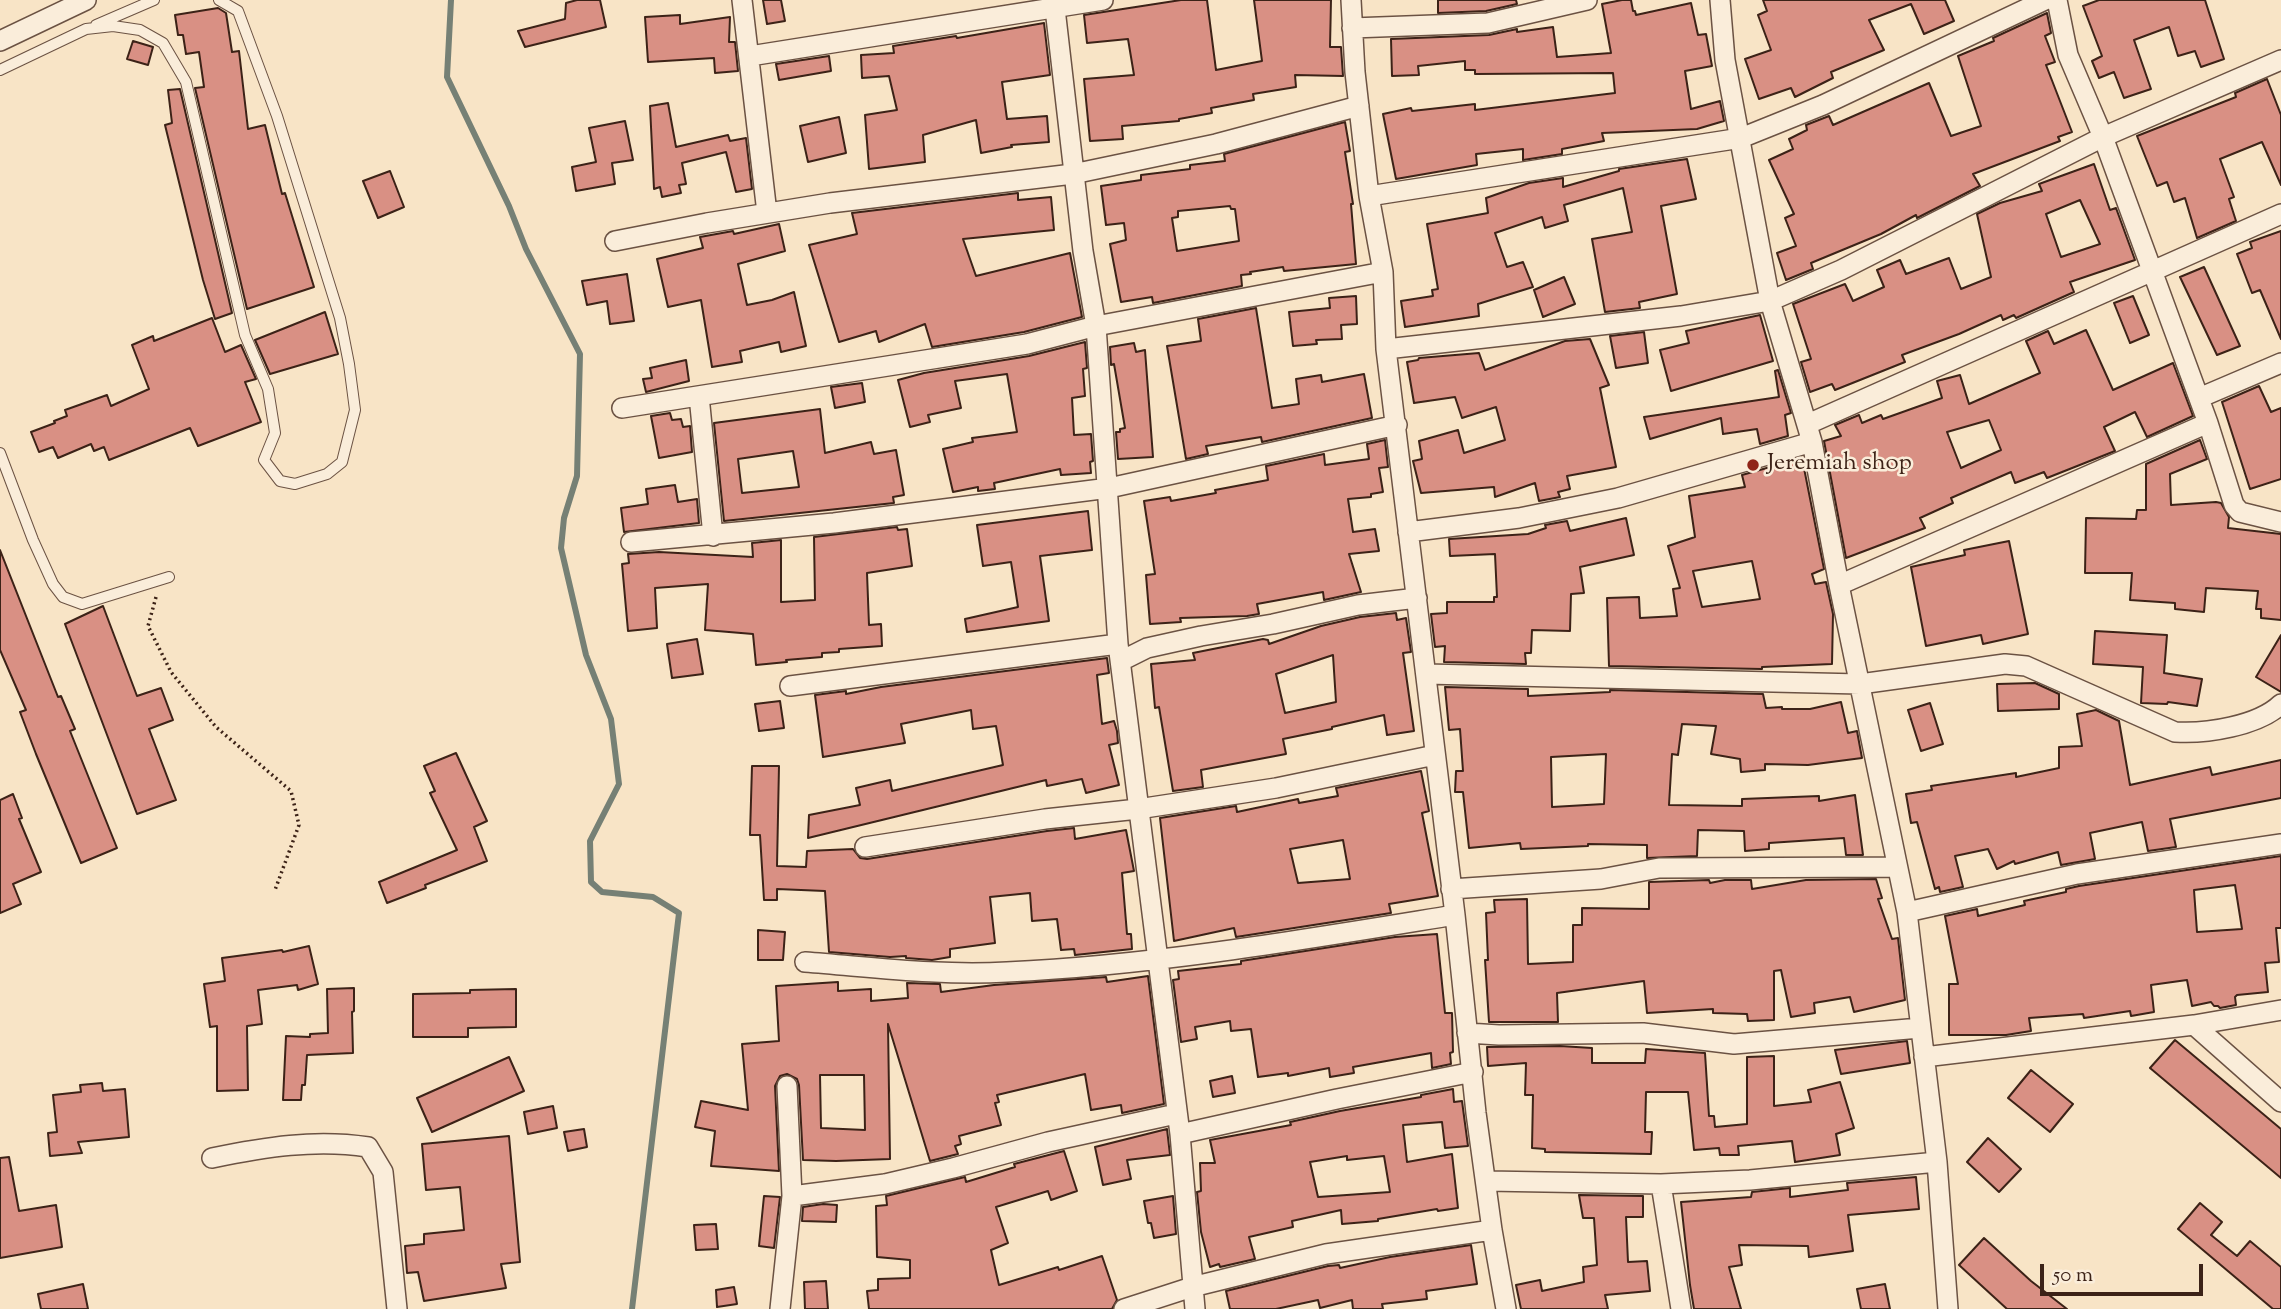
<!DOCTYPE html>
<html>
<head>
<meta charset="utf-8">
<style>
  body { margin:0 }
  #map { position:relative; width:2281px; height:1309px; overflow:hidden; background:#f8e4c6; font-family:"Sorts Mill Goudy",serif }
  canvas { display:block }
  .scale { position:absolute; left:2040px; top:1264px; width:163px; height:32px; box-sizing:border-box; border:4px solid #3c2217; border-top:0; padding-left:9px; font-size:21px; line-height:24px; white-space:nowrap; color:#3c2217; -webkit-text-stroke:5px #faedda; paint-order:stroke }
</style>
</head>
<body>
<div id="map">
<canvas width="2281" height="1309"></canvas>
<div class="scale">50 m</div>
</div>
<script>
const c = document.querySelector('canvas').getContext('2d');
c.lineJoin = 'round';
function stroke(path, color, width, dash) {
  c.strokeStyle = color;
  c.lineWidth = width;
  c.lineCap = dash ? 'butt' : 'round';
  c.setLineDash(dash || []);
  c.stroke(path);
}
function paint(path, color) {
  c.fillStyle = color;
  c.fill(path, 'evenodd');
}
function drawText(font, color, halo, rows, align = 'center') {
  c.font = font + ' "Sorts Mill Goudy",serif';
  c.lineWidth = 5;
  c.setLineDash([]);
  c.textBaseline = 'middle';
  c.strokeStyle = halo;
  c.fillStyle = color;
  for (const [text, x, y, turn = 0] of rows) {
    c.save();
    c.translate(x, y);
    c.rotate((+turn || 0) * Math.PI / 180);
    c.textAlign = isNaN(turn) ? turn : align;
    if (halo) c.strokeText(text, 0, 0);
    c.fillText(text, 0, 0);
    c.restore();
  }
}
const stream = new Path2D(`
  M451,0L447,77L509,206L526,249L580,354L577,476L564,518L561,548L586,655L611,719L619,784L590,841L591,882L602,892L653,897L679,913L632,1309`);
const building = new Path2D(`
  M577,0H600L606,27L525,47L518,31L565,19L566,3Z
  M763,0H781L785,21L767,24Z
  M1181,0H1207L1216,70L1262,61L1254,0H1331L1330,47H1341L1343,76L1295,75L1296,87L1253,94L1254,100L1211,108L1212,113L1179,119V121L1122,126L1123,139L1090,141L1084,79L1134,75L1128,39L1087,43L1084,15Z
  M1438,0H1516L1517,4L1486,11L1438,13Z
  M1622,0H1631L1633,11H1635L1636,15L1691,3L1698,35L1706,34L1712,66L1685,71L1691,109L1720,101L1724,121L1697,129L1602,133L1604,141L1562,149V154L1523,160V149L1476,154L1477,165L1396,179L1383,114L1411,108L1412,111L1475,104V110L1615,93L1613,73L1475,74V70H1465V61L1418,66L1419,75L1392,76L1391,39L1489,35L1517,29V32L1553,27L1557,57L1611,53L1602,4Z
  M1763,0H1945L1954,21L1924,34L1911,4L1869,20L1884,50L1831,72L1833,78L1795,97L1791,88L1759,99L1745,59L1771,50L1758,15L1767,11Z
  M2099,0H2205L2224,59L2201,67L2195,51L2178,56L2169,27L2134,40L2151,89L2124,98L2114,72L2099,78L2092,61L2102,56L2083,6Z
  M218,8L226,13L232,52L239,51L248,129L265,125L282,194L285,193L314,287L247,309L195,88L204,87L199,52L186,54L183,35H178L175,15Z
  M2047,13L2051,33L2045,36L2055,62L2046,65L2072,132L2058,137L2060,141L1973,174L1980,186L1917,218L1916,215L1881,234L1811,263L1813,269L1786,280L1777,253L1796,246L1785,218L1794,214L1769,160L1793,149L1789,139L1807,130L1806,125L1829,116L1833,125L1929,83L1951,136L1981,126L1958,56L1994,41L1993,38Z
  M680,15V24L730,17L729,42H735L738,71L715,73L714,58L648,62L645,17Z
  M1044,23L1050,75L1002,82L1007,119L1047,116L1049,142L1011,145L1012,147L981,153L976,120L923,135L925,162L869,169L865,115L897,110L889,76L862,78L861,55L894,53L893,46L956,36L957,38Z
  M133,41L153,47L148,65L127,59Z
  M829,56L831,71L779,80L776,64Z
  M2267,79L2281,115V185L2262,142L2220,159L2234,197L2229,199L2236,221L2197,238L2185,198L2174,202L2167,182L2157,186L2137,136L2236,97L2235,93Z
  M180,89L232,313L215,319L203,280L165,125L172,123L168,90Z
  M668,103L676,147L728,135L730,141L746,138L752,189L736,192L726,152L682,163L686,184L679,185L681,193L662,197L660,187L654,189L650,106Z
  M839,117L846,153L808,162L800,126Z
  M625,121L633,160L612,163L615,184L576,191L572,167L596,162L589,128Z
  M1345,122L1350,151L1345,152L1353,204H1351L1356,264L1284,271L1283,267L1250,272L1251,274L1241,275L1242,286L1153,303L1152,297L1121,302L1110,244L1126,240L1124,223L1106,225L1101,186L1141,180V175L1190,169V165L1225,161L1224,154ZM1230,206L1231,209H1235L1239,241L1177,251L1172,218L1178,217V211Z
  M1687,159L1696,199L1661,206L1677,294L1639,302L1640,308L1605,312L1592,239L1632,232L1623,188L1564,205L1568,221L1545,228L1542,217L1495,233L1507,267L1523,262L1533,287L1478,304L1479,316L1405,327L1401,301L1433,296L1432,290L1438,289L1427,224L1488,213L1486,198L1529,183L1563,178V187L1619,171V169Z
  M2094,164L2110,210L2116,208L2135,260L2070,282L2074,292L2016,318L2014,315L2003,320L2001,315L1959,334L1902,355L1905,362L1835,390L1832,384L1810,392L1801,362L1811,359L1793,304L1845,284L1853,301L1884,287L1877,270L1900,260L1906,274L1949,258L1961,289L1991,277L1977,214L2000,203L2042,191L2039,184ZM2080,200L2100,244L2061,257L2046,214Z
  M390,171L404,207L378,218L363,181Z
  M1018,193V200L1051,197L1054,230L963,239L976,276L1070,253L1082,317L1024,332L932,347L925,324L879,342L876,331L839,342L809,245L857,234L852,213Z
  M779,224L785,251L738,264L747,305L772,300L794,292L806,346L781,352L779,342L740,351L742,362L712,367L701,300L668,307L657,259L703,248L700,237L733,231L734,234Z
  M2281,231V339L2260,290L2252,293L2237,254L2252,248L2250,242Z
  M2204,267L2240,346L2217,355L2180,277Z
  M627,274L634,321L610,324L607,301L587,305L582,281Z
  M1564,277L1575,304L1543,317L1534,290Z
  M1356,296L1357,324L1341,325L1342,339L1316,340L1317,344L1293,346L1289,312L1330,308L1329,298Z
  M2133,296L2149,335L2130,343L2114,303Z
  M1256,308L1272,408L1299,404L1296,379L1321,375L1322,382L1364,374L1372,418L1262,442L1261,437L1206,446L1208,454L1186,459L1167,346L1201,341L1198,319Z
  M325,312L338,354L270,374L255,340Z
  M1760,315L1773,361L1671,391L1660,350L1689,343L1686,331Z
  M212,318L225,352L241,345L256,379L245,382L261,422L198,446L190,428L109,460L104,447L94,451L91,444L58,458L53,447L39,452L31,432L55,423L54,421L67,416L65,410L107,395L111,406L149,389L132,345L153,336L154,341Z
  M2086,330L2113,390L2173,363L2193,416L2147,437L2135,412L2104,427L2115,451L2047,478L2044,472L2015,483L2011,472L1951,498L1953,503L1920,518L1925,528L1846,558L1824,441L1841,436L1835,425L1859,415L1862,423L1881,415L1883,419L1942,398L1937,381L1960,375L1969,404L2040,373L2026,341L2048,331L2054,344ZM1989,420L2001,450L1961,468L1947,432Z
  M1644,332L1648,363L1616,368L1610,336Z
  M1590,339L1609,385L1600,388L1616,467L1567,476L1570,489L1558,492L1560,497L1539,501L1535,483L1495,497L1494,487L1421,493L1413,461L1422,459L1419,441L1458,430L1464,453L1505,440L1496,407L1462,418L1455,397L1414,403L1407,362L1418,360L1419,358L1479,353L1485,370L1565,341Z
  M1085,342L1087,368L1083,369L1085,396L1072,398L1074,435L1091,434L1093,461L1090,462L1091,473L1061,475L1060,469L994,483L995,489L978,491V487L953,492L943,449L973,442L972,438L1017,432L1007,374L955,381L961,408L928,415L930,422L910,427L898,380L924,373L1029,356Z
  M1134,343L1136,352L1145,350L1153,457L1118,459L1116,432H1120V429L1125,428L1114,364L1111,365L1110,347Z
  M686,360L689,381L646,392L643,379L652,378L650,368Z
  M1778,370L1791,413L1785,415L1788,436L1760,444L1757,429L1723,434L1721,418L1650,439L1644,417L1779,397L1775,371Z
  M862,383L865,402L835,408L831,387Z
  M2259,386L2271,412L2281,408V479L2250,489L2222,402Z
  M820,409L825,453L871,442L874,454L896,450L904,495L893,497L894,503L724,521L714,423ZM793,451L799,487L742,493L738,459Z
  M670,413L672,420L681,419L683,427L690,426L692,452L659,458L651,416Z
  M1385,440L1388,467L1379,468L1383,492L1371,494V497L1348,499L1353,532L1375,529L1379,551L1349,554L1361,592L1324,600L1323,592L1257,604L1259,614L1247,616L1180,618L1181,622L1150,624L1146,575L1155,574L1144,501L1170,497L1171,501L1216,493L1215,490L1268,480L1266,466L1324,454L1325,465L1369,459L1367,444Z
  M2200,440L2207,459L2170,474L2171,505L2216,502L2221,503L2229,517L2228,528L2281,534V620L2261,618V609H2256L2258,591L2206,588L2204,612L2175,609V603L2130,600L2132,573H2085L2086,518L2136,519L2137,510H2146V464Z
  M1802,458L1824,569L1812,574L1815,584L1826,582L1833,614L1832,664L1762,667V669L1609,666L1607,598L1639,597L1640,618L1677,616L1673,589L1680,588L1668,546L1695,537L1689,496L1745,487L1742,475ZM1752,561L1760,599L1702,607L1693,571Z
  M675,485L678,502L697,499L699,523L624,532L621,508L648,504L646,489Z
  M1088,511L1092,550L1040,556L1049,621L967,632L965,619L1018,607L1011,562L983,566L977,525Z
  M1626,518L1634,555L1580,567L1584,593L1571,594L1570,631L1532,630L1531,653H1525L1526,664L1444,662L1445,646L1435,647L1431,614L1447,613V602H1494V597H1497L1495,554L1450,556L1449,539L1528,534L1546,528L1545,525L1567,521L1570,531Z
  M897,527L898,530L907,529L912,566L867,573L869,625L881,624L882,646L839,649V652L822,653V657L786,660L787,662L756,665L753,634L705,630L708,584L655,588L657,628L628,631L622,564L629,563L628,554L659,552L753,557L752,543L781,540V602L815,600L814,537Z
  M2009,541L2028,634L1983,644L1981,635L1926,646L1911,567L1965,555L1964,550Z
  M0,550L58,697L61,696L75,729L70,731L117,848L81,863L36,754L20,712L26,710L0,650Z
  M103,606L137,696L161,688L173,720L149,729L176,800L137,814L65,624Z
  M1396,613L1397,620L1406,618L1411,652L1403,653L1414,731L1387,735L1384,715L1332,727V729L1283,739L1286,754L1201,770L1203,787L1173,791L1159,707L1155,708L1151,664L1195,660L1193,653L1263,639L1268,640L1269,644L1321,626L1360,617ZM1333,655L1336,702L1285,713L1276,674Z
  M2095,631L2167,635L2164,673L2202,679L2197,706L2168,702L2167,704L2141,703L2143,667L2093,664Z
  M2281,635V692L2256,677Z
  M697,639L703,674L672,678L667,644Z
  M1107,658L1109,673L1097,675L1102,724L1114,721L1117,731L1118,743L1109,745L1119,785L1086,793L1082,779L1047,786L1046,780L808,838L809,815L860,805L856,788L890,780L892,791L1003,765L996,726L973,729L971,710L901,724L905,743L823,757L815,695L846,691V694L881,687Z
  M2035,683L2059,694V709L1998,711L1997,684Z
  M1445,687L1528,689V696L1610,692V690L1763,694L1766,708L1782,707V709H1810L1841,702L1848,733L1857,731L1862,758L1808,765L1765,764V770L1741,772L1740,759L1711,754L1716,726L1682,724L1678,755L1672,754L1669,805L1742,806V799L1819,796V801L1855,795L1863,855H1846L1844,838L1769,843V849L1745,851L1744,831L1698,830L1697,856L1647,858V845L1588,844V846L1521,849L1520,843L1469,848L1463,792H1455L1456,771H1463L1460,729L1449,730ZM1606,754L1604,804L1552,807L1551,757Z
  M780,701L784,728L759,731L755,704Z
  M1930,703L1943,744L1921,751L1908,710Z
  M2096,710L2119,721L2130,785L2210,767L2212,775L2281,760V798L2170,819L2176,847L2148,851L2142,822L2090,833L2095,859L2061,865L2058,852L2015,864L2014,861L1997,869L1988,849L1955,856L1963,887L1940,892L1939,887L1935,889L1917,822L1911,823L1906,794L1932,790L1931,786L2016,773V777L2059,768V747L2082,746L2077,714Z
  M456,753L487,821L474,827L487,861L425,885L426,888L387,903L379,882L457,850L430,793L435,791L424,766Z
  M752,766H779L777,866L806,867L807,851L853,849L860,858L867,859L1047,831L1074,828L1075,839L1126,830L1134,871L1122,873L1127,934H1131L1132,949L1075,955L1074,949L1061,950L1057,919L1032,921L1030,893L990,897L995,943L950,949V957L932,960L906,958V956L890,957L829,952L825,891L777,889V900H764L760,835H750Z
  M1421,771L1429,811L1422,813L1438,896L1389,904L1391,913L1236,937L1234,928L1174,941L1160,818L1236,806L1237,812L1298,799L1299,803L1338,796L1336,788ZM1343,840L1350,879L1298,883L1290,849Z
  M13,794L22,818L19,819L41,872L13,884L21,904L0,913V800Z
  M2281,856V928H2276L2279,962L2265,963L2268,992L2237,995L2235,997L2236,1005L2220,1008L2218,1006H2214L2211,1002L2192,1006L2187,980L2151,985L2154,1012L2131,1016L2130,1011L2084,1018L2083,1014L2029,1018L2031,1031L2006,1035H1949V984H1958L1945,916L1977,909L1978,916L2025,905L2024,901L2066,892V889L2079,886ZM2235,885L2242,929L2197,932L2194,890Z
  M1876,879L1882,898L1878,899L1892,939L1898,938L1905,1000L1854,1012L1850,997L1814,1003L1815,1013L1791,1017L1781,970L1774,971V1020L1748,1021L1747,1014L1713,1013V1009L1647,1013L1644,981L1557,993L1558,1022H1489L1485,960H1488L1486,913L1495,912L1494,900L1527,899L1528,964L1573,962V925H1582V908L1649,909V882L1709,880L1710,883L1725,880H1751L1752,889L1806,880Z
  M758,930L785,932L783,960H758Z
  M1437,934L1445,1013H1452L1453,1052L1450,1053L1451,1064L1432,1068L1431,1053L1353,1067L1354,1073L1330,1077L1329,1068L1288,1076V1073L1258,1077L1251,1029L1231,1031L1230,1021L1195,1027L1197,1039L1181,1042L1173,980L1179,979L1178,971L1241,964V961L1395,937Z
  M309,946L318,984L298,990L297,985L258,990L262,1024L247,1026L248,1090L217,1091V1026L210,1027L204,984L225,981L222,958L282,950L283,952Z
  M1148,976L1164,1104L1122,1113L1121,1105L1091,1110L1085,1074L997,1095L999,1102L995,1103L1001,1125L959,1136L961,1144L955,1146L958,1154L930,1161L888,1024L890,1159L836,1161L803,1160L799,1085L797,1079L787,1074L780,1076L775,1086L779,1171L711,1166L715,1131L695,1127L701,1101L748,1110L742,1044L779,1041L776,986L838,982V991L871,989V1001L908,998L907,983L940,984L941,992L994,985L1106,977L1107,982ZM820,1075H864L865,1130L821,1128Z
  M354,988V1011L352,1012L353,1053L307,1055L305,1085H302L301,1100H283L286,1036L310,1037V1034L328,1033L327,989Z
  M516,989V1027L468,1028V1037H413V994L470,993V990Z
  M2175,1040L2281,1129V1178L2150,1068Z
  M1907,1041L1910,1063L1841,1074L1835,1050Z
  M1560,1046L1592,1048V1063H1645L1646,1049L1705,1053L1709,1116H1714L1715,1127L1747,1124V1057L1774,1056V1106L1811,1102L1808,1090L1840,1082L1854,1128L1836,1134L1840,1155L1795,1162L1792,1141L1738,1146L1739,1155H1720L1719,1148L1694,1150L1688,1092H1646L1645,1132H1652L1651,1154L1545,1152V1149L1532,1148L1533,1095H1525L1526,1063L1488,1066L1487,1047Z
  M509,1057L524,1091L432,1132L417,1098Z
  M2031,1070L2073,1104L2050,1132L2008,1098Z
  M1232,1076L1235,1093L1213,1097L1210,1081Z
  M102,1083L103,1091L125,1089L129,1137L78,1142L82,1153L50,1156L48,1133L57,1132L53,1095L81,1092L80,1085Z
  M1453,1089L1454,1102L1462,1101L1468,1146L1445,1148L1442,1122L1403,1125L1407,1162L1452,1154L1458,1208L1438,1211L1437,1209L1378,1219V1221L1342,1224L1341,1210L1292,1221L1293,1227L1249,1237L1255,1259L1220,1267L1219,1264L1210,1267L1201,1232L1197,1192L1201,1191L1200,1163H1215L1210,1140L1291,1125L1290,1122L1340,1111L1421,1097V1095ZM1347,1156V1160L1384,1156L1390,1192L1318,1197L1310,1162Z
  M553,1106L557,1128L528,1134L524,1112Z
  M584,1129L587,1147L568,1151L564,1132Z
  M1167,1129L1170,1155L1127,1160L1131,1179L1103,1185L1095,1147Z
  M509,1136L520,1262L501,1264L506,1288L424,1301L418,1272L407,1273L405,1246L424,1244V1234L464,1230L460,1187L426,1190L422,1144Z
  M1988,1138L2021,1169L1999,1192L1967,1162Z
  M1064,1151L1077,1191L1051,1200L1048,1191L996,1207L1008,1243L991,1250L999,1285L1058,1267L1059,1270L1102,1256L1117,1300L1112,1309H869L867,1291L878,1290V1279L910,1278V1260L877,1257L876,1206L887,1205L886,1196L965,1177L966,1182L1015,1167L1014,1164Z
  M9,1157L19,1211L56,1205L62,1247L0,1258V1158Z
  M1916,1177L1919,1209L1848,1215L1853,1251L1809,1257L1808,1246L1739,1245L1742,1265L1729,1267L1741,1309H1694L1690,1285L1681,1202L1751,1197L1752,1192L1790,1188V1197L1848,1190L1847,1183Z
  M1579,1195L1643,1196V1217H1626L1628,1262L1647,1261L1650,1291L1605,1295L1608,1309H1521L1516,1285L1540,1280L1542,1291L1584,1282L1583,1267L1597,1265L1594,1218H1583Z
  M764,1196L780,1197L774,1248L759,1246Z
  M1173,1196L1176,1234L1154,1238L1151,1223H1148L1144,1201Z
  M2200,1203L2222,1222L2211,1235L2237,1256L2250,1241L2281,1267V1309H2273L2178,1229Z
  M823,1204L837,1205L836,1222L802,1221L803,1207Z
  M716,1224L718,1249L696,1250L694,1225Z
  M1984,1238L2031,1281L2067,1309H2007L1959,1265Z
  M1471,1245L1477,1284L1426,1291L1427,1299L1382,1304L1383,1309H1353L1352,1300L1320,1308L1318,1300L1276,1309H1230L1226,1291L1328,1266L1339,1265L1340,1268L1390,1257Z
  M826,1281L828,1309H805L804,1282Z
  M83,1284L88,1309H41L38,1294Z
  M1885,1284L1890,1309H1861L1857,1289Z
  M734,1287L737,1304L717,1307L716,1290Z`);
const path = new Path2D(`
  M156,597L148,626L171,672L216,727L291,791L299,825L275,890`);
const service = new Path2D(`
  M96,25L154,0
  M0,70L86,29L113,26L140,30L163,43L186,82L245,335L268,389L275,433L264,460L280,481L295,484L327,474L342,462L355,410L349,364L340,318L277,116L238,11L219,0
  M0,453L33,540L53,584L63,597L82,604L169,577`);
const minor = new Path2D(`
  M742,0L767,213
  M1054,0L1083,251L1096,326L1118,644L1180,1134L1195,1309
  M1351,0L1355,72L1369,196L1383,272L1386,349L1455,915L1476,1113L1492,1230L1506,1309
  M1720,0L1725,60L1770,301L1812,442L1839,585L1907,912L1937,1162L1948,1309
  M2057,0L2068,55L2103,137L2208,423L2234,505L2240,512L2281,522
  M1352,28L1488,23L1587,0
  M0,41L86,0
  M750,56L1103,0
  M1369,196L1741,138L1823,105L2045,0
  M615,241L707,223L830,203L1073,174L1216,144L1359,106
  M1386,349L1681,316L1770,301L1841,270L2103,137L2281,60
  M699,396L713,536
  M2199,398L2281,363
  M622,408L1027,344L1096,326L1383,272
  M1808,424L2281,214
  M1408,532L1519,518L1618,498L1812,442
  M631,542L834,523L1109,488L1397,425
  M1839,585L2208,423
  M1121,661L1147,648L1201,636L1273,624L1358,605L1417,598
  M1426,674L1860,684L2005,664L2026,666L2175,732C2206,734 2258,726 2281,704
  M790,686L1118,644
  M865,847L1045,819L1138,809L1276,788L1435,755
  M1451,889L1601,879L1659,868L1897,867
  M1907,912L2077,874L2281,844
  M805,962C872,967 940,976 1007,972C1157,965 1307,939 1455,915
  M2194,1025L2281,1010
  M1467,1033L1499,1035L1643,1033L1734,1044L1920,1028
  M1924,1057L2194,1025L2281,1102
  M1180,1134L1337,1099L1473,1072
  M212,1158C265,1147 315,1139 368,1147L383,1172L397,1309
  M1487,1181L1661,1184L1750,1180L1937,1162
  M1661,1184L1681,1309
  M792,1196L885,1184L953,1168L1048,1142L1176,1114
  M780,1309L792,1196L787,1086
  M1124,1309L1192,1287L1326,1254L1492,1230`);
const markers = [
  [1753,465,7,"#8f2418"]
];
const poiNames = [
  ["Jeremiah shop",1767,465]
];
stroke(stream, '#768075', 6);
paint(building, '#d99084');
stroke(building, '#3c2217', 2);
stroke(service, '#6b5243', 12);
stroke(minor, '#6b5243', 22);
stroke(path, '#3c2217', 3.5, [2, 3.5]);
stroke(service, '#faedda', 10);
stroke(minor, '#faedda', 19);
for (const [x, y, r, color] of markers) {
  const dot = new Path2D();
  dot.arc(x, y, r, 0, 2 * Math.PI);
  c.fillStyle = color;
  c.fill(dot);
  stroke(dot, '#faedda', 2.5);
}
drawText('24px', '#3c2217', '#faedda', poiNames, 'left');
</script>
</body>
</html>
